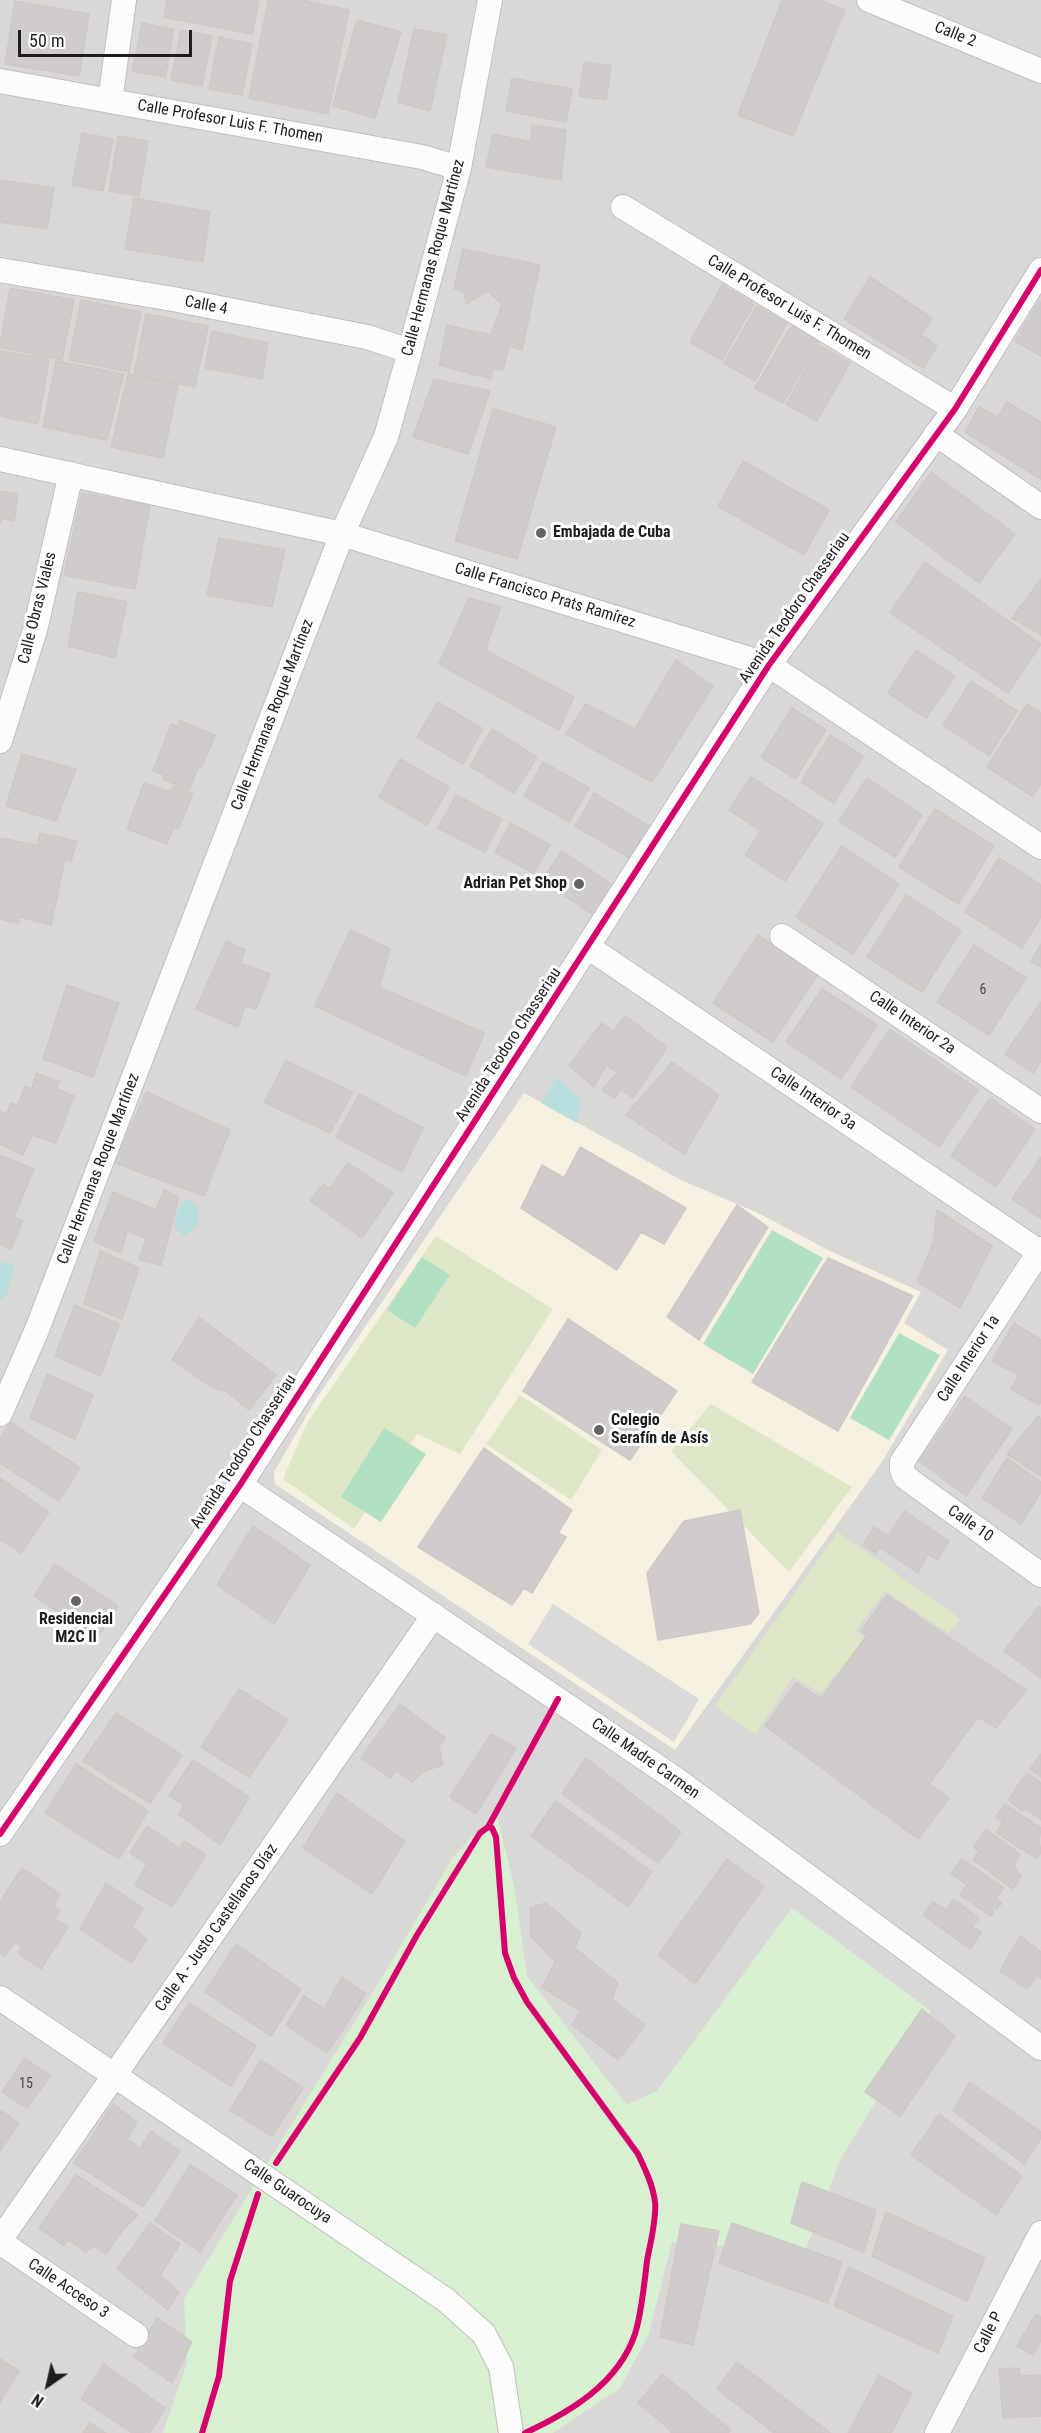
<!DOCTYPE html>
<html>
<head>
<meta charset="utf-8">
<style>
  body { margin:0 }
  #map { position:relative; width:1041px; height:2433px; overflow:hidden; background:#ebe8e6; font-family:"Roboto Condensed",sans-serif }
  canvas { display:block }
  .north { position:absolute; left:18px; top:2355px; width:60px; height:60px; -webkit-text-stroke:4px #fff; paint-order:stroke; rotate:214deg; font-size:16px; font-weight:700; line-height:24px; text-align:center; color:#1d1d1d }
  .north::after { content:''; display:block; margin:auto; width:21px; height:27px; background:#1d1d1d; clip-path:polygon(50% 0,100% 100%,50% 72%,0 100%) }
  .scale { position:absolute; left:18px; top:30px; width:174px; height:27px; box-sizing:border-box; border:3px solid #1d1d1d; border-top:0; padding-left:8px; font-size:18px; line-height:21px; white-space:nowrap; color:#1d1d1d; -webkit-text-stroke:4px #fff; paint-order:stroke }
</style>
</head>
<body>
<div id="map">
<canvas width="1041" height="2433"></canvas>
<div class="north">N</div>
<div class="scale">50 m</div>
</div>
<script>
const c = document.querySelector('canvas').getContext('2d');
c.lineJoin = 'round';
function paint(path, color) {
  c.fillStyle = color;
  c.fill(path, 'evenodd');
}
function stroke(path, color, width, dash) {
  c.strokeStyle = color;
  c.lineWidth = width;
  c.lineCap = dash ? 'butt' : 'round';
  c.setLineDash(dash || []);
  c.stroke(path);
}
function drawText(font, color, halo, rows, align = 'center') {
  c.font = font + ' "Roboto Condensed",sans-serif';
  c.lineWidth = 6;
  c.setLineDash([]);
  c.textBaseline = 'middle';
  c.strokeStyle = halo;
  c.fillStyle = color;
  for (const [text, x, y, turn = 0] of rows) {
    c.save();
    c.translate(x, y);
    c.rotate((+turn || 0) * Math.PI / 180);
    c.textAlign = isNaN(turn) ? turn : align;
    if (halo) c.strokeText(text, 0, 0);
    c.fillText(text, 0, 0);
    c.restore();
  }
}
const residential = new Path2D(`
  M0,0H1041V2433H0Z`);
const education = new Path2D(`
  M524,1093L681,1180L758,1213L828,1250L921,1292L904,1323L948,1350L882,1462L675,1750L275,1484L274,1472L316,1399Z`);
const grass = new Path2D(`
  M436,1236L553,1309L460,1454L417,1434L354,1529L283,1479L307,1423Z
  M520,1395L602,1450L571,1500L486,1444Z
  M711,1404L852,1487L789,1572L671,1451Z
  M838,1532L960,1619L948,1633L885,1591L855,1631L865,1638L821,1693L793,1677L755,1734L715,1706Z`);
const park = new Path2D(`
  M496,1812L514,1885L527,1976L627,2105L657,2091L792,1908L931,2011L840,2160L804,2253L672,2242L648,2336L620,2388L553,2433H163L187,2363L184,2299L386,1971L453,1857Z`);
const pitch = new Path2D(`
  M772,1230L823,1258L753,1374L703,1344Z
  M422,1257L450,1275L415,1328L387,1310Z
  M899,1333L940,1355L889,1440L850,1418Z
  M384,1428L426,1454L381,1522L341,1497Z`);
const parking = new Path2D(`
  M553,1604L699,1699L674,1742L528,1644Z`);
const water = new Path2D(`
  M557,1077L582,1100L577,1123L541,1103Z
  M188,1199L199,1207L198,1226L184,1236L173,1226L180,1205Z
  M0,1262L15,1265L8,1292L0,1301Z`);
const building = new Path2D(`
  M167,0H259L252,34L164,17Z
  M268,0H301L349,10L328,114L249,98Z
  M782,0H819L845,10L793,136L738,115Z
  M15,1L89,14L79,76L5,64Z
  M357,20L401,32L375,118L333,106Z
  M142,23L174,29L165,77L132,71Z
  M414,29L447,35L430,111L398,102Z
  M181,30L212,36L202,86L171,80Z
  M219,37L252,44L242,95L209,89Z
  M584,62L611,66L606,100L579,96Z
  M512,78L572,89L566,122L506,111Z
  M532,125L566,130L561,180L486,167L493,134L531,142Z
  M82,133L113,139L103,191L72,185Z
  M118,136L148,141L139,196L109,191Z
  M0,180L54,188L47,229L0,222Z
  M134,198L210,212L203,262L125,249Z
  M463,249L540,265L522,350L509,346L503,370L493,368L491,379L439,365L447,325L491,335L502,304L487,291L466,304L464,292L454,288Z
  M870,277L932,318L921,334L937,346L923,368L844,319Z
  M722,285L754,304L722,360L690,342Z
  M10,288L74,300L62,360L0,347Z
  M81,300L141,312L129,372L69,360Z
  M1039,301L1041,303V356L1015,341Z
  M757,306L787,323L755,381L724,363Z
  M146,314L208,326L195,387L134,374Z
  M792,325L819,341L783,403L755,388Z
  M212,331L268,343L262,379L205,368Z
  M819,345L850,363L817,421L786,404Z
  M0,351L49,359L38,424L0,416Z
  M56,361L124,374L107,440L43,427Z
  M128,374L178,385L163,458L111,447Z
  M434,379L490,391L468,454L413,437Z
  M1007,402L1041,422V479L965,432L979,407L998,417Z
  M493,409L556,427L517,559L455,541Z
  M743,461L829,510L804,555L718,506Z
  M931,472L1015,534L979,583L896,522Z
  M0,491L18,494L14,521L1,518L0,524Z
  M82,493L150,505L135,589L64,575Z
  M219,538L285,550L272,607L207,595Z
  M925,562L1041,644L1008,693L890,613Z
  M1041,579V635L1012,618Z
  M78,592L127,602L115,658L68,646Z
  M469,598L501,607L485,650L574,697L559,730L439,664Z
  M916,650L955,676L926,718L888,693Z
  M676,660L713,686L652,782L566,734L586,704L635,729Z
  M971,681L1017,711L989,756L943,725Z
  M438,702L483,729L463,764L417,737Z
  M1027,704L1041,713V784L1032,796L987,767Z
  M792,708L826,730L795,779L761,757Z
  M180,721L215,735L202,767L199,766L189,790L163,779L165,775L153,771L171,724L178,727Z
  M492,729L537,757L514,793L470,766Z
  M830,735L863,756L834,803L801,782Z
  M22,754L76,769L56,821L6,806Z
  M400,759L449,787L427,825L379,797Z
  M543,762L589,788L569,822L524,796Z
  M751,777L823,824L785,881L745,855L761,831L729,810Z
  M867,778L922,815L895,857L839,821Z
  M144,783L171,792L173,786L193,794L178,829L173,827L167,844L127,829Z
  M594,793L649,826L630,858L575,826Z
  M456,795L502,819L485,852L438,828Z
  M935,809L994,846L958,904L899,867Z
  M511,823L550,845L534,873L495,852Z
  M40,833L77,841L71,861L65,859L51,925L19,917V923L0,919V838L37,845Z
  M842,846L899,884L853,954L796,917Z
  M562,851L616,887L596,917L542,880Z
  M999,858L1041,885V917L1022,948L965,912Z
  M906,895L961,931L922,992L867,957Z
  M350,930L390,949L379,987L484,1033L466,1076L315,1006Z
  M758,935L818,974L773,1042L713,1003Z
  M226,941L245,950L241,963L270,974L256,1009L245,1006L238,1027L196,1009Z
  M1041,944V967L1031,961Z
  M974,945L1026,978L989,1035L937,1002Z
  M67,985L119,1003L93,1077L43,1059Z
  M822,989L877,1025L841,1079L786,1042Z
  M1041,1002V1061L1033,1073L1005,1054Z
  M625,1016L667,1047L633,1098L621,1090L615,1098L602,1090L617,1073L606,1065L594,1087L569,1066L602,1023L614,1031Z
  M890,1029L978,1090L939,1147L851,1087Z
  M286,1061L353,1092L330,1133L264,1102Z
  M672,1062L719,1095L684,1154L626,1115Z
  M36,1073L60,1082L56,1089L74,1096L56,1143L32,1135L23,1155L0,1144V1111L7,1114L11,1103L18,1105L25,1086L32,1089Z
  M146,1092L230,1130L204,1196L115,1163Z
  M359,1094L423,1128L402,1172L336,1137Z
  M990,1098L1035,1129L996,1187L951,1156Z
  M580,1147L686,1208L664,1244L641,1232L617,1270L521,1208L542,1165L564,1178Z
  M0,1155L34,1169L14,1217L23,1220L11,1249L0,1244Z
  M1041,1157V1219L1012,1199Z
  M348,1163L393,1193L362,1238L310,1201L323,1184L330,1189Z
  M164,1190L179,1197L161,1265L139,1260L146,1238L127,1231L121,1253L94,1241L113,1192L156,1210Z
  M737,1205L768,1227L699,1340L667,1317Z
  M937,1210L992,1246L960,1308L917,1281L933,1243Z
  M100,1251L139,1268L122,1319L84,1304Z
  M828,1258L913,1296L838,1431L752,1382Z
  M75,1305L119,1324L101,1376L55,1356Z
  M199,1317L276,1375L249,1410L226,1391L213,1388L172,1360Z
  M568,1319L677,1391L630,1460L523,1391Z
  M1014,1323L1041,1340V1402L1039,1405L1011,1389L1019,1375L992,1361Z
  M47,1374L93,1395L75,1439L30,1418Z
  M965,1396L1012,1429L966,1496L919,1461Z
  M1038,1416L1041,1419V1476L1007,1454Z
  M10,1422L80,1468L59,1501L0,1463V1439Z
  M484,1448L572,1510L558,1533L566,1537L532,1593L524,1588L512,1605L418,1547Z
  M1007,1458L1041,1482V1492L1021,1524L982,1498Z
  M0,1478L49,1512L21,1553L0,1539Z
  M740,1510L759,1613L750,1624L658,1640L647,1573L684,1521Z
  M905,1511L949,1541L937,1560L928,1554L918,1573L879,1547L876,1554L863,1545L874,1527L888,1536Z
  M253,1526L310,1565L274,1624L217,1585Z
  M55,1564L118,1606L98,1637L34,1596Z
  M887,1595L1026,1690L996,1728L978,1717L929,1784L949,1798L918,1839L765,1726L796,1683L821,1699L867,1635L861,1631Z
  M1039,1606L1041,1608V1678L1004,1651Z
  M239,1689L288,1720L249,1777L201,1747Z
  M400,1704L446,1738L439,1746L443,1765L424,1771L412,1782L396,1770L390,1778L361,1758Z
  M116,1713L182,1755L150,1803L83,1761Z
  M491,1734L516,1748L476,1814L450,1797Z
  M1041,1754V1777L1030,1769Z
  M586,1758L681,1832L658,1863L562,1794Z
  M193,1760L249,1797L220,1845L178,1814L184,1805L169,1796Z
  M76,1764L148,1811L119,1859L45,1813Z
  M1027,1773L1041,1783V1820L1025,1808L1022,1811L1008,1800Z
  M337,1793L405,1841L372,1894L303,1848Z
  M556,1801L652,1872L628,1907L531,1836Z
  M1005,1804L1041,1828L1039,1842L1041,1852L1037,1859L996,1832L1003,1822L996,1817Z
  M147,1826L179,1848L184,1841L206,1855L172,1907L135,1885L147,1864L130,1853Z
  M986,1829L1020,1854L1014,1866L1021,1876L1013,1889L973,1860L979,1851L974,1847Z
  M727,1859L764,1886L695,1984L658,1955Z
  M962,1859L1004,1888L996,1899L1002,1903L997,1909L991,1905L993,1913L991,1916L960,1895L967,1885L951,1874Z
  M22,1868L60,1894L54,1906L60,1910L55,1919L68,1927L41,1969L18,1953L22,1948L15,1942L4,1956L0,1953V1902Z
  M106,1883L143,1908L132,1927L147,1939L131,1963L80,1929Z
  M954,1899L979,1918L972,1926L981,1932L970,1949L923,1915L933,1902L946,1910Z
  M546,1903L581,1933L575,1948L618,1983L612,1999L645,2025L618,2060L572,2025L580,2011L542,1987L555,1962L531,1936L530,1908Z
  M1020,1936L1041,1952V1979L1037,1976L1027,1989L1000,1971Z
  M236,1944L301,1989L271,2036L205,1992Z
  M342,1977L366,1994L327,2053L286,2025L304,1996L324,2009Z
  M189,2003L256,2046L231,2086L163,2043Z
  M922,2009L955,2036L900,2116L865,2092Z
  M25,2058L50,2076L27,2108L2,2092Z
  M261,2060L303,2088L272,2136L230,2110Z
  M970,2082L1041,2132V2138L1024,2164L953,2111Z
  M113,2104L137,2122L127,2139L140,2148L151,2131L180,2151L143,2207L74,2163Z
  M0,2110L19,2123L0,2151Z
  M939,2114L1022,2176L996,2215L911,2155Z
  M190,2165L237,2195L200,2252L155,2221Z
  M76,2175L138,2215L123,2230L106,2254L94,2246L85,2252L68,2239L64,2246L39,2228Z
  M802,2182L876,2210L864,2252L791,2223Z
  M886,2212L985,2258L967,2301L872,2256Z
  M150,2223L180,2244L160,2275L179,2292L168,2310L117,2269Z
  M732,2223L842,2262L828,2303L719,2263Z
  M681,2224L719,2231L693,2345L660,2337Z
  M848,2267L953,2316L938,2353L834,2306Z
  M1036,2314L1041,2317V2341L1033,2355L1017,2346Z
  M157,2318L192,2342L172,2383L134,2357Z
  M0,2359L19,2371L0,2402Z
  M737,2362L831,2433H774L717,2389Z
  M104,2364L165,2408L150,2433H132L81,2399Z
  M1019,2368L1020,2376L1041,2375V2416L1003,2418L999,2369Z
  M662,2374L731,2430L728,2433H671L669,2429L638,2403Z
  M879,2375L912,2394L891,2433H848Z
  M90,2423L106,2433H83Z`);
const minor = new Path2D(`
  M869,0L1041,71
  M0,81L422,157L459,168
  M110,101L124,0
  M623,207L955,409
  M0,270L173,299L367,337L410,351
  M936,434L1041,507
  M0,459L342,534L769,665L1041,847
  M0,741L35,630L71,474
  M782,936L1041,1111
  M588,947L1038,1251
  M1041,1249L902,1462V1470L905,1477L1041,1575
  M0,1414L36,1332L342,534L386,437L410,351L459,168L490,0
  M240,1485L674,1778L1041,2048
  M0,1834L240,1485L769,665L955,409L1041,270
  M0,1998L446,2300L484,2334L501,2367L511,2433
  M0,2240L434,1615
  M0,2242L136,2335
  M937,2433L1041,2233`);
const cycleway = new Path2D(`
  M488,1827L558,1699
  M0,1834L240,1485L769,665L955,409L1041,270
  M276,2163L360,2038L417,1935L480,1833L488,1827L492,1828L496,1837L505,1953L514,1978L527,2002L638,2154C645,2169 653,2185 655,2202C657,2218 650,2244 647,2261C644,2285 642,2311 635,2334C618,2384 570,2412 525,2433
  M202,2433L219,2376L230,2281L258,2194`);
const markers = [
  [541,533,6,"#656463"],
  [579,884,6,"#656463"],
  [599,1430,6,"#656463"],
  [76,1601,6,"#656463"]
];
const numberNames = [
  ["6",983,990],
  ["15",26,2084]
];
const streetNames = [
  ["Calle 2",955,35,22],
  ["Calle Profesor Luis F. Thomen",230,122,10],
  ["Calle Hermanas Roque Martínez",434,258,-75],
  ["Calle 4",206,306,11],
  ["Calle Profesor Luis F. Thomen",789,308,31],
  ["Calle Francisco Prats Ramírez",545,596,17],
  ["Calle Obras Viales",38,608,-76],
  ["Avenida Teodoro Chasseriau",795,608,-55],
  ["Calle Hermanas Roque Martínez",273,715,-69],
  ["Calle Interior 2a",912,1023,34],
  ["Avenida Teodoro Chasseriau",509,1045,-57],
  ["Calle Interior 3a",813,1099,34],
  ["Calle Hermanas Roque Martínez",99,1169,-69],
  ["Calle Interior 1a",969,1359,-57],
  ["Avenida Teodoro Chasseriau",244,1452,-57],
  ["Calle 10",970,1524,35],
  ["Calle Madre Carmen",645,1759,35],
  ["Calle A - Justo Castellanos Díaz",217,1928,-55],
  ["Calle Guarocuya",287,2192,34],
  ["Calle Acceso 3",68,2289,34],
  ["Calle P",989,2333,-63]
];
const poiNames = [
  ["Embajada de Cuba",553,533],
  ["Adrian Pet Shop",567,884,"right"],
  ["Colegio",611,1421],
  ["Serafín de Asís",611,1439],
  ["Residencial",76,1620,"center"],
  ["M2C II",76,1638,"center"]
];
paint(residential, '#dad8d7');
paint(education, '#f5f0e0');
paint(grass, '#dee7c5');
paint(park, '#d8f0d2');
paint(pitch, '#b2e0c4');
paint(parking, '#dbdad9');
paint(water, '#badede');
paint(building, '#d0cccb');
stroke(building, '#cec9c7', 1.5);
stroke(minor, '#c1bfbe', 26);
stroke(minor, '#fcfcfb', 24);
stroke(cycleway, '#d6006c', 6);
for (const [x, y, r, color] of markers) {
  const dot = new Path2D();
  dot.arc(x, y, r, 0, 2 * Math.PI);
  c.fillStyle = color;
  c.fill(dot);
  stroke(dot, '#fff', 2);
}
drawText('14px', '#4a4948', null, numberNames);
drawText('16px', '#1d1d1d', '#fff', streetNames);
drawText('bold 16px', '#1d1d1d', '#fff', poiNames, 'left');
</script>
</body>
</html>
